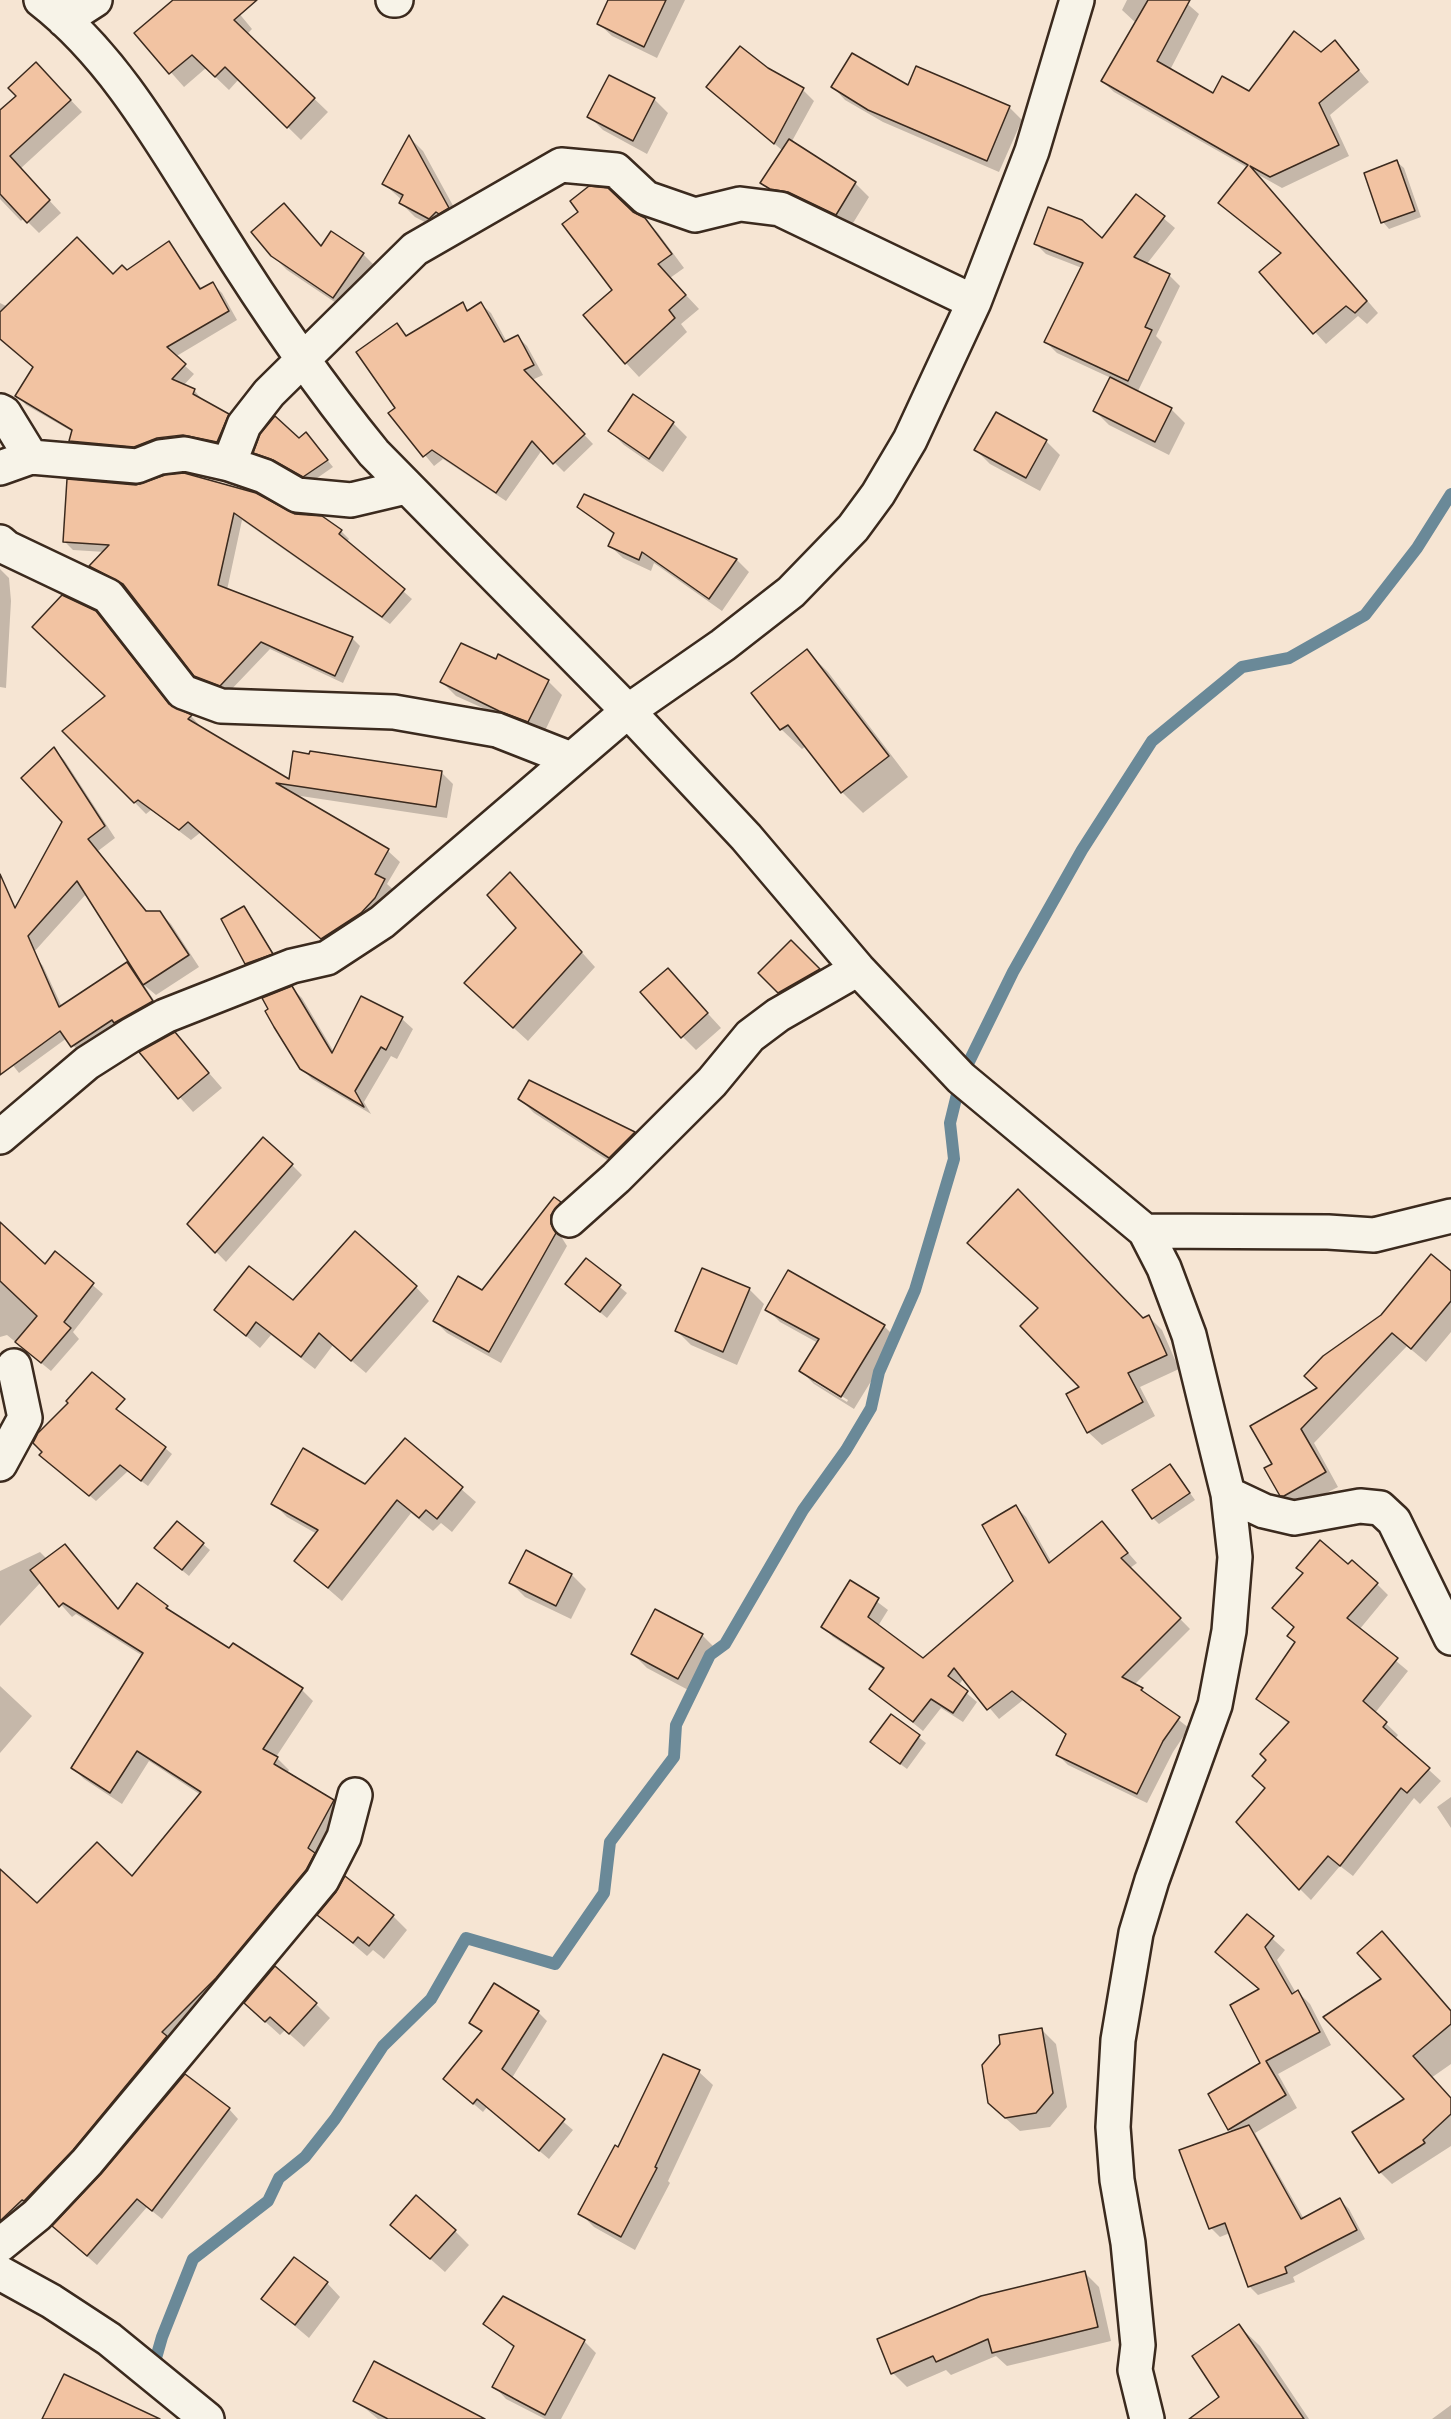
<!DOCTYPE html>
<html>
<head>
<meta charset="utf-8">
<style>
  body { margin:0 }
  canvas { display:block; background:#f6e5d3 }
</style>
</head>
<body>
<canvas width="1451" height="2419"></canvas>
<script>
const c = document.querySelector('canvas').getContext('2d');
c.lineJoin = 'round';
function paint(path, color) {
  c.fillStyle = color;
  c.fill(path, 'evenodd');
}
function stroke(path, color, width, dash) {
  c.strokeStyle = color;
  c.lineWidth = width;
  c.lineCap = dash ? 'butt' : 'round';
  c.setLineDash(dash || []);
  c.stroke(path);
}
const shadow = new Path2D(`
  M175,0H228L252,29L247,34L328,112L301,140L239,79L229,90L206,68L184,87L136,33Z
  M610,0H685L657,58L612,36L599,24Z
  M1127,0H1183L1199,14L1170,70L1213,95L1249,93L1321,54L1335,42L1369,82L1330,115L1349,156L1282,188L1257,174L1378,313L1367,324L1358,316L1326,344L1261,272L1282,255L1220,202L1248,168L1114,92L1102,81L1136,23L1122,10Z
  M767,70L803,90L814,101L791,143L855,183L869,197L850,228L776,197L762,183L783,151L720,98Z
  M47,75L82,112L20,169L61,213L39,233L24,218L21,221L0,199V112Z
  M833,87L909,88L1009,107L1022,120L999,172L883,122L845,100Z
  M654,99L668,113L647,154L603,130L589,116Z
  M410,138L423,151L462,222L444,232L415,217L401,203L402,200L384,184Z
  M1397,162L1404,168L1421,217L1389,229L1383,222Z
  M1137,196L1175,228L1146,265L1169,275L1180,286L1156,336L1162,342L1137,393L1171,409L1185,423L1169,455L1109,425L1095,411L1111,378L1057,353L1046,342L1082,268L1046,254L1035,243L1102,240Z
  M284,205L322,247L363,254L377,268L348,311L287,270L272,255Z
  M632,213L644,219L658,233L684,268L670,278L699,309L681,324L687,332L639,377L626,363L614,290Z
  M169,243L202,289L213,284L222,293L237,320L175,357L194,374L183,386L195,391L203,401L228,415L238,424L227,451L144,456L80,450L71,441L73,432L26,405L17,395L34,368L0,339V303L8,307L127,271Z
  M462,304L469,311L481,304L491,313L507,342L518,337L527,346L543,375L532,380L593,444L564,472L542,450L506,501L443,459L434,466L391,414L397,408L396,325L408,337Z
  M634,396L673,423L687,437L663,472L624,445L610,431Z
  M306,434L333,467L310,483L281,466L262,459L255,452L298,440Z
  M1046,441L1060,455L1040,491L990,464L976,450Z
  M68,480L294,515L341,531L349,539L347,542L412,599L390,624L242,520L227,590L352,638L360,646L343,683L270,649L228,693L204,684L129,591L99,574L91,566L105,552L73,550L65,542Z
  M585,496L737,560L749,572L722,611L654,563L651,571L623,558L610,546L614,535L579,507Z
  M0,569L9,578L11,601L6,688L0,687Z
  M95,612L172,707L191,716L202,728L290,781L441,772L453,784L447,818L294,795L388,851L400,862L387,884L396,892L334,950L201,832L191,840L151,810L146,814L65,731L107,696Z
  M807,651L828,672L908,777L863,813L842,792L806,746L802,749L781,729Z
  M497,661L548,681L562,695L543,735L456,696L442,682Z
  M54,749L65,761L115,838L98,851L148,912H159L171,924L199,967L156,995L144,985L159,1008L79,1052L67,1038L19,1073L0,1049V939L64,822ZM87,893L135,971L127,963L62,1007L43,966L37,959L16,972Z
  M524,888L595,967L528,1041L480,997L518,928Z
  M244,908L278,960L253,970L246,964Z
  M791,942L832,984L793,1006L760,973Z
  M668,970L721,1028L696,1050L682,1036Z
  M292,988L302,998L334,1052L361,998L402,1019L413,1029L397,1059L391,1056L364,1102L371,1114L312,1079L301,1068Z
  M175,1034L222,1088L193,1112L141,1053Z
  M530,1081L634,1133L648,1147L624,1171L534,1113L520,1099Z
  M292,1165L302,1175L226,1262L189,1224Z
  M560,1203L572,1215L562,1227V1238L567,1246L501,1363L447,1333L435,1321L483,1292Z
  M0,1242L45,1266L55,1253L103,1294L73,1332L79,1339L51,1371L7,1335L0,1337Z
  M587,1260L627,1293L607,1318L574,1291Z
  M703,1270L750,1290L764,1304L737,1365L691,1345L677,1331Z
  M1451,1272V1332L1426,1362L1407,1346L1314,1443L1338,1487L1296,1509L1281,1495L1274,1464L1319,1388Z
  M416,1287L429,1301L366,1373L333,1345L315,1369L271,1335L260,1348L216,1310Z
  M767,1309L884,1326L897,1339L854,1409L814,1384L801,1371L818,1343L780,1322ZM814,1379L848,1400L847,1402L814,1382Z
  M1149,1317L1162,1330L1179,1369L1140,1387L1155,1416L1102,1445L1088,1432L1082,1387L1143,1320Z
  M405,1440L476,1502L452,1532L441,1523L433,1531L411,1513L342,1601L296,1561L317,1534L287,1517L273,1503L366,1486Z
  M165,1448L172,1454L148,1486L128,1471L96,1501L43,1457Z
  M1170,1465L1195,1500L1159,1524L1153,1518Z
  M1016,1507L1026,1517L1052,1563L1102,1523L1137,1563L1130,1568L1190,1629L1134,1685L1189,1728L1173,1752L1147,1803L1068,1765L1058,1755L1067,1736L1023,1700L999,1719L964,1678L958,1686L977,1702L963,1722L941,1708L923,1731L871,1689L884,1670L833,1637L823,1627L851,1582L888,1610L878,1626L923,1660L1015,1581Z
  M178,1523L210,1550L189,1576L162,1554Z
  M65,1546L119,1610L167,1607L175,1616L230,1650L302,1690L313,1701L276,1757L289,1770L287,1773L333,1801L345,1813L319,1860L0,2242V1878L37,1906L132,1878L201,1795L149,1761L122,1804L84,1779L73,1768L143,1656L76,1614L72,1617L41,1582L0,1626V1571L40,1552L47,1559Z
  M526,1552L572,1575L586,1589L571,1619L525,1597L511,1583Z
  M1349,1567L1377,1584L1388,1595L1359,1630L1408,1671L1375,1713L1398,1735L1395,1739L1441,1781L1420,1804L1414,1798L1353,1876L1340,1866L1311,1900L1300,1889L1267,1789L1268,1760L1289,1724L1258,1699Z
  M702,1635L716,1649L692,1692L647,1668L633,1654Z
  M0,1686L32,1716L0,1753Z
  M891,1716L926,1743L907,1769L879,1748Z
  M1451,1797V1828L1437,1807Z
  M319,1915L393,1916L407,1930L384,1959L373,1950L367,1956Z
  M1247,1916L1285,1950L1277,1960L1296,1993L1298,1992L1310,2004L1331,2045L1278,2074L1297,2108L1255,2133L1304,2219L1340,2200L1349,2209L1365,2239L1293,2277L1295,2282L1258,2295L1249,2286L1230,2233L1220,2237L1211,2228L1233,2132L1229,2129L1262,2063L1260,1991L1217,1952Z
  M316,2004L330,2018L304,2047L285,2030L280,2035L260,2017Z
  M1451,2011V2064L1431,2078L1451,2099V2146L1392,2184L1380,2172L1406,2100L1325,2018Z
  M538,2012L547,2021L512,2078L573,2130L549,2159L487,2107L483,2112L455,2088L482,2033L471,2023Z
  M1042,2030L1056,2044L1067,2107L1050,2127L1020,2131L1004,2117Z
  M699,2072L713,2085L668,2181L670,2183L635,2250L594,2227L580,2213Z
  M229,2109L238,2119L162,2219L147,2207L97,2265L64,2236Z
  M392,2225L455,2231L469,2245L445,2272Z
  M1085,2273L1099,2287L1111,2341L1007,2366L996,2356L951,2375L946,2370L907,2387L893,2373Z
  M327,2283L340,2297L309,2338L263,2299Z
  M485,2324L584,2341L596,2353L561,2419H545L506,2399L494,2386L514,2348Z
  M1239,2326L1260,2346L1309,2419H1210L1221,2398Z
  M355,2400L452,2419H378Z
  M1451,2405V2419H1432Z`);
const stream = new Path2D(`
  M160,2370L154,2365L162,2337L193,2259L268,2201L279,2178L305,2157L335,2119L383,2046L431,1999L466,1938L555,1964L604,1893L610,1842L674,1757L676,1725L710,1655L725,1644L803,1510L846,1450L871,1408L879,1372L915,1290L954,1159L950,1123L961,1078L1013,972L1082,850L1152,741L1242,667L1289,658L1365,615L1417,548L1451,494`);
const building = new Path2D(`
  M173,0H257L234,20L315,98L287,128L225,67L215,77L192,55L169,74L134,33Z
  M608,0H666L644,47L597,24Z
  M1148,0H1190L1157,61L1213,93L1222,76L1249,91L1294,31L1321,52L1335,40L1359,70L1319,103L1339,145L1270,177L1250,166L1367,301L1355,313L1346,306L1313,334L1259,272L1281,253L1218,203L1248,165L1101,81Z
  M740,46L768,68L804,88L774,144L706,87Z
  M852,53L908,85L916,66L1010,106L987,161L868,110L831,87Z
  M36,62L71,100L10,156L50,200L27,223L0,194V110L16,96L8,88Z
  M609,75L655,98L633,141L587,117Z
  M409,135L449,208L439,214L436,212L429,219L399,203L403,195L382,184Z
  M789,139L856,182L836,215L788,192L770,189L760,183Z
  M1397,160L1415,211L1381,223L1364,173Z
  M589,186L608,188L633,212L645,218L672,254L658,264L686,295L669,310L675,318L625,364L583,315L612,290L562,224L578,212L570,201Z
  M1136,194L1165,216L1134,257L1170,274L1145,327L1152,330L1128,381L1044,342L1083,263L1034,244L1048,207L1082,220L1102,238Z
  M284,203L321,246L331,231L364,253L333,298L271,256L251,232Z
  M77,237L113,274L122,265L127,270L169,241L200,289L213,282L229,311L167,347L186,364L172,379L195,389L193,394L229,414L217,442L183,435L157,438L134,447L69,441L72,430L15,396L33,367L0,339V312Z
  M463,302L467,311L481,302L504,342L518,335L534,365L524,370L585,434L553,464L532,441L496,493L432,450L423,457L388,413L395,408L356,352L397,323L406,336Z
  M1110,377L1172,408L1155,442L1093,411Z
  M633,394L674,422L649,459L608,431Z
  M996,412L1047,440L1026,478L974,450Z
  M275,416L299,438L306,432L328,460L303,477L273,460L253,453L260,434Z
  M184,473L256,493L295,514L322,516L342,530L339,534L405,589L382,617L234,513L218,585L353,637L335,676L261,642L220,686L194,676L123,584L89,566L109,545L63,542L67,479L136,485L165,475Z
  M584,494L623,511L737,559L709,599L642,552L639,560L608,546L614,533L577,507Z
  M62,595L96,611L169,704L192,715L188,719L289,779L293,751L309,754L310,751L442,771L436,807L276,783L389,849L375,874L385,879L375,898L361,913L321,939L188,822L179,830L138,800L134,803L62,731L105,696L32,627Z
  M461,643L496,659L498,654L549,680L528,722L499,711L440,682Z
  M807,649L889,756L841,793L788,725L780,730L751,693Z
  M54,747L105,826L88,839L146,911H160L189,955L143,985L77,881L28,936L59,1007L127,962L153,1001L114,1023L112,1020L71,1047L60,1031L0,1075V874L15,908L62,822L21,778Z
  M510,872L582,952L513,1028L464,983L516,928L487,895Z
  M244,906L273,954L245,964L221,919Z
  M791,940L820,969L778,993L758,973Z
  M668,968L708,1013L681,1038L640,992Z
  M292,986L332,1053L361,996L403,1017L386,1050L381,1047L355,1091L364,1107L300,1069L274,1027L265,1011L268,1009L262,998Z
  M175,1032L209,1073L178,1099L139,1052Z
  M529,1080L635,1132L609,1158L518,1099Z
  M263,1137L293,1164L215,1253L187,1224Z
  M1018,1189L1143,1318L1149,1315L1167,1355L1128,1373L1143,1402L1087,1433L1066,1394L1079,1387L1020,1326L1038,1308L967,1243Z
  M554,1197L561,1202L551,1215V1224L556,1233L489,1352L433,1321L458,1276L482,1290Z
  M0,1222L45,1264L55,1251L94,1283L64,1322L71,1328L41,1363L15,1342L37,1316L0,1281Z
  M355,1231L417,1286L351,1361L319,1333L301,1357L256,1322L246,1336L214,1310L249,1266L293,1300Z
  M1431,1254L1451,1271V1301L1411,1349L1392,1333L1301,1429L1326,1472L1284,1496H1280L1264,1468L1272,1464L1250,1426L1317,1388L1304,1376L1323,1356L1381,1315Z
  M586,1258L621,1285L600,1312L565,1284Z
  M702,1268L750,1288L723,1352L675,1331Z
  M788,1270L885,1325L841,1397L799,1371L819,1339L765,1310Z
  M92,1372L125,1399L116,1409L166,1447L141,1481L120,1465L89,1496L39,1455L42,1452L33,1443L38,1433L68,1403L66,1401Z
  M405,1438L463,1487L437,1519L426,1510L419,1518L397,1500L328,1588L294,1561L318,1530L271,1504L303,1448L365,1484Z
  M1170,1464L1190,1493L1152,1519L1132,1490Z
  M1016,1505L1049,1563L1102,1521L1128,1553L1121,1558L1181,1618L1122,1677L1143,1688L1141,1690L1180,1717L1163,1741L1137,1794L1056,1755L1066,1734L1012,1691L987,1710L954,1668L948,1676L968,1691L953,1713L931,1699L913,1722L869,1689L884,1668L821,1627L850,1580L879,1598L868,1617L923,1658L1013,1581L982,1525Z
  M177,1521L204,1543L182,1570L154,1548Z
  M1320,1540L1348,1564L1352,1560L1378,1583L1347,1618L1398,1658L1363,1701L1387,1722L1383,1727L1430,1768L1407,1793L1401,1788L1340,1866L1328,1856L1299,1890L1236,1822L1265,1788L1252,1776L1266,1760L1260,1754L1289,1722L1256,1699L1295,1642L1287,1636L1294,1627L1272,1608L1303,1573L1296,1568Z
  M65,1544L118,1609L137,1583L168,1606L166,1608L229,1648L233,1643L303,1688L263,1749L278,1757L274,1764L334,1800L308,1848L315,1853L306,1870L216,1978L162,2032L167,2036L73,2150L24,2201L22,2200L0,2221V1869L37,1903L97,1842L132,1876L201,1792L137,1751L110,1793L71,1768L143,1653L63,1603L59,1607L30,1570Z
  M526,1550L572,1574L556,1606L509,1583Z
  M655,1609L703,1634L678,1679L631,1654Z
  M891,1714L920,1735L900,1764L870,1742Z
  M345,1876L394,1915L369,1946L358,1937L353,1943L317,1915L336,1892Z
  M1247,1914L1274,1936L1265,1947L1292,1994L1298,1990L1320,2032L1266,2061L1286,2095L1228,2130L1208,2094L1260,2063L1230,2005L1259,1989L1215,1952Z
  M1382,1931L1451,2011V2024L1413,2056L1451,2098V2114L1423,2140L1425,2143L1379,2173L1352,2132L1404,2099L1323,2017L1381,1979L1357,1953Z
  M275,1966L317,2003L289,2034L270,2017L265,2022L244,2003Z
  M494,1983L539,2011L502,2069L565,2119L539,2151L477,2099L473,2104L443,2079L482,2031L469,2023Z
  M1042,2028L1053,2093L1036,2113L1005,2118L988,2103L982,2065L1000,2044L999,2035Z
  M663,2054L700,2070L655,2167L657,2168L621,2237L578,2214L615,2145L618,2147Z
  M185,2074L230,2108L152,2211L137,2199L87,2256L52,2226L101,2174Z
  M1249,2125L1301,2219L1340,2198L1357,2230L1285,2267L1287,2273L1248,2287L1225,2223L1209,2229L1179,2150Z
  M416,2195L456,2230L430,2259L390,2225Z
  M294,2257L328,2282L295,2325L261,2299Z
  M1085,2271L1098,2327L992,2353L988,2339L936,2362L933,2356L891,2374L877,2339L981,2296Z
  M503,2296L585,2340L545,2415L492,2387L514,2346L483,2324Z
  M1239,2324L1304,2419H1189L1219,2397L1192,2356Z
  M374,2361L485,2419H388L353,2401Z
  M64,2374L160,2419H42Z`);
const minor = new Path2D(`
  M41,0C117,59 166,150 217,230C265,307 317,383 374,453L628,711L746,837L858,969L961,1078L1145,1231L1164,1268L1189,1335L1208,1413L1228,1494L1235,1557L1229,1631L1215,1705L1152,1880L1136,1933L1118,2040L1113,2127L1117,2180L1128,2243L1138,2345L1135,2370L1147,2419
  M393,0H396
  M64,20L95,0
  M0,411L4,413L31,457
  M229,464L244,425L269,393L415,249L561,165L616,170L646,198L695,215L740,204L780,209L974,302
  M0,468L31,457L137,466L160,457L185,454L229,464L264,476L297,495L351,500L406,487
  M0,542L7,548L108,596L183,692L221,706L394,712L497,730L571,759
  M0,1137L87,1063L131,1035L165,1016L292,966L327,958L382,922L628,711L723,645L791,592L853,528L878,494L910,440L974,302L1032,151L1077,0
  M569,1220L616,1178L712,1082L750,1036L778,1015L858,969
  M1145,1231L1328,1232L1374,1235L1451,1216
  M0,1464L25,1418L14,1366
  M1228,1494L1264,1511L1294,1518L1360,1506L1380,1508L1394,1521L1451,1638
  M0,2245L37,2215L87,2162L322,1880L344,1837L355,1795
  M0,2273L51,2301L109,2339L207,2419`);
paint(shadow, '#0003');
stroke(stream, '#6a8998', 12);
paint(building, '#f2c3a2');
stroke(building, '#3b2a1e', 1.5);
stroke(minor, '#3b2a1e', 38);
stroke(minor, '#f7f3e8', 33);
</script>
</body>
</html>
